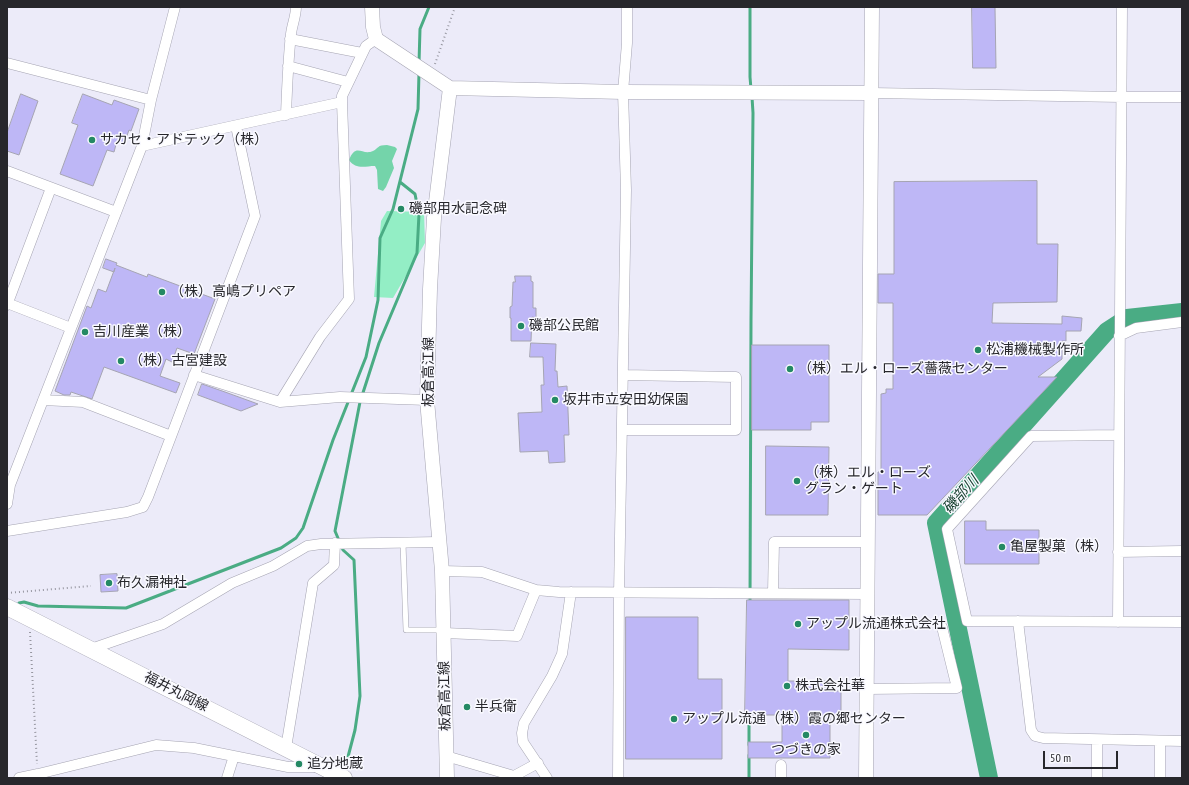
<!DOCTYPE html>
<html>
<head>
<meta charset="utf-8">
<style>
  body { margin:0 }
  #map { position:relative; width:1189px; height:785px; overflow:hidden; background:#ecebf9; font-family:"PT Sans Narrow",sans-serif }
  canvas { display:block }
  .frame { position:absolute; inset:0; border:8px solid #27272c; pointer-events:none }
  .scale { position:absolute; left:1043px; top:751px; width:75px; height:18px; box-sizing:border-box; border:2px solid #27272c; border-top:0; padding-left:5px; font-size:12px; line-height:14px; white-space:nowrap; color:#27272c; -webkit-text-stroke:3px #f9f9ff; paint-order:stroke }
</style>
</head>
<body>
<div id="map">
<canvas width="1189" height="785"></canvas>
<div class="frame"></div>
<div class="scale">50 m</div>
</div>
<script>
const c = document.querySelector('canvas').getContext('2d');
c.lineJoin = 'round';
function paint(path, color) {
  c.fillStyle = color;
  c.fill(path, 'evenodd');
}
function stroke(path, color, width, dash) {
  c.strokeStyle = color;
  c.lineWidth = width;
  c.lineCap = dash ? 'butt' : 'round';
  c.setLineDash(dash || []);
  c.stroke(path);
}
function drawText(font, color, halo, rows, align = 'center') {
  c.font = font + ' "PT Sans Narrow","Noto Sans JP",sans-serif';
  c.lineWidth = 3;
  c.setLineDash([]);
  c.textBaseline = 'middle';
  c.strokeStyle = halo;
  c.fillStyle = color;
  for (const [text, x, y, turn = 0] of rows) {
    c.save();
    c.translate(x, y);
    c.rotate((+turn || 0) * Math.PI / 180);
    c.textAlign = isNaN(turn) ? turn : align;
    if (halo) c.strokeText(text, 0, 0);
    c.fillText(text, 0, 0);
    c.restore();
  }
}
const green = new Path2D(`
  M387,211L424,212L425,243L393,298L374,297L381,221Z`);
const forest = new Path2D(`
  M387,145L395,147L397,149L392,161L394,168L386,187L383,191L378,189L377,170L375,166C365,166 356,170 349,160C356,142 362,156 373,151C379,148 377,145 387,145Z`);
const stream = new Path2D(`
  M750,7V77L751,89
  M419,63L420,29L429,7
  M750,603L751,320L753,113L752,97
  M17,606L19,603L24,602L38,606L126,608L281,548L296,538L303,528L333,440L366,357L378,300L380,238L393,209L418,109L419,73
  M749,745V713
  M344,772L355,730L360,696L354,560L343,550L335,531L360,402L379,343L417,253L419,214L415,194L400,182
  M749,778V755`);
const river = new Path2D(`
  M989,778L936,523L1107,331L1127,318L1182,312`);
const building = new Path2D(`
  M972,7H995L996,68H973Z
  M21,94L38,101L19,155L7,151V133Z
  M83,94L112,105L114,100L139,109L131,131L129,130L124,144L117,141L114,152L107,150L93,186L60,174L78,125L72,123Z
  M1037,181V244H1058L1057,302L993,303L992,323L1062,324V316L1082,318L1081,331H1066V341H1062V359L1038,377H1057L927,515H878V472H881V394L886,393V389H893V303H878V274H894V182Z
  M106,259L117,263L116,265L147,277L148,274L215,299L194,354L177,348L172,362L166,359L160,376L180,383L176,393L104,367L92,399L71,392L70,395H64L55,391L87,306L91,308L98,289L106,292L115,268L114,272L103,268Z
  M515,276H531V281L533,282V308H536V318L532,317L531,341H511V318H510V307L512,306L513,282H515Z
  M531,343L556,344L555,371H557L558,387L567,386L569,435H564L565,462L549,463L548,451L520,452L518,413L542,412L541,385H544L543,357H530Z
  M752,345H829V422H811V430H752Z
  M202,384L225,392L258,404L241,411L198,395Z
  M766,446L829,447L828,515H766Z
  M965,521H986V530H1039V564H965Z
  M117,574L118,591L101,592L100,575Z
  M747,600H849V650L788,649V681H829V691H841V716H830V758H748V742H782V715H745Z
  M626,617H698V679H722V759H626Z`);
const path = new Path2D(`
  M435,64L455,7
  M7,593L91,586
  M878,627H934
  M30,632L37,764`);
const lane = new Path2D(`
  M403,543L406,630H442`);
const street = new Path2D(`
  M290,39L362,53
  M7,63L151,100
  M288,66L348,82
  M871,93L1122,97H1182
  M286,115C287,88 288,61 291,34C292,25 296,16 296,7
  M142,146L342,102V96L366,46L376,39
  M7,171L116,212
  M7,303L71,328
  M7,305L51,188
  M1119,336L1136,328L1182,322
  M194,375L280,402L340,397L427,400
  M43,400L83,402L171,436
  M280,402L320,337L349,299L342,102
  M622,430H736V377L623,375
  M1119,435L1031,436L947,529L967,621L1182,622
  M7,504L10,485L142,146L151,100L175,7
  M7,531L127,512L143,507L148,497L255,216L236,126
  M1118,552L1182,551
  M442,571L482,572L536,590L559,592L867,594
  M773,593L774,542H867
  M1018,621L1031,730L1035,736L1043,738L1182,741
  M1118,622L1122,7
  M444,633L517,636L536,590
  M91,649L163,624L232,583L273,566L307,546L321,544L439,542
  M867,689L957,688L942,627
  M286,748L313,583L334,565L335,543
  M446,756L514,776L538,763
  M781,765V778
  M19,778L38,774L156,745L194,748L288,767H317
  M227,778L234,756
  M547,778L523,742L522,733L524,723L552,676L562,654L571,592
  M618,778L619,594L626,190L623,92L627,43V7
  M1097,778V740
  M1160,778V741`);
const secondary = new Path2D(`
  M372,7L373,27L376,39L450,88
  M450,88L623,92L871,93
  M447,778L442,571L427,400L430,289L434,218L450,88
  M866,778L872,7`);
const primary = new Path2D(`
  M7,607L344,778`);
const markers = [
  [92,140,4,"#248964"],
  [401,209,4,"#248964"],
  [162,292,4,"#248964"],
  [521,326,4,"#248964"],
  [85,332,4,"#248964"],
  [978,350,4,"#248964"],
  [121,361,4,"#248964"],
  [790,369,4,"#248964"],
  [555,400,4,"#248964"],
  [797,481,4,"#248964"],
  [1002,547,4,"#248964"],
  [109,583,4,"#248964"],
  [798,624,4,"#248964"],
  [787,686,4,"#248964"],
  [467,707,4,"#248964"],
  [674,719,4,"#248964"],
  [806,735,4,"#248964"],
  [299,764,4,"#248964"]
];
const poiNames = [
  ["サカセ・アドテック（株）",100,140],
  ["磯部用水記念碑",409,209],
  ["（株）高嶋プリペア",170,292],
  ["磯部公民館",529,326],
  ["吉川産業（株）",93,332],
  ["松浦機械製作所",986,350],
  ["（株）古宮建設",129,361],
  ["（株）エル・ローズ薔薇センター",798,369],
  ["坂井市立安田幼保園",563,400],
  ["（株）エル・ローズ",805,473],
  ["グラン・ゲート",805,489],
  ["亀屋製菓（株）",1010,547],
  ["布久漏神社",117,583],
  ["アップル流通株式会社",806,624],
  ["株式会社華",795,686],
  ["半兵衛",475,707],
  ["アップル流通（株）霞の郷センター",682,719],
  ["つづきの家",806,750,"center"],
  ["追分地蔵",307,764]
];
const streetNames = [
  ["板倉高江線",429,372,-90],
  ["福井丸岡線",176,692,27],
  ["板倉高江線",445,696,-91]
];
const waterNames = [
  ["磯部川",961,495,-48]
];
paint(green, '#93eec5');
paint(forest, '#74d4aa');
stroke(stream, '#4aac84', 3);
stroke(river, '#4aac84', 18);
paint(building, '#beb7f6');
stroke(building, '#a5a4b2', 1);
stroke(lane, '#a5a4b2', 6);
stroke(street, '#a5a4b2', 11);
stroke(secondary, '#a5a4b2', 15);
stroke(primary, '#a5a4b2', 17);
stroke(path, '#9797a1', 2, [1, 3]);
stroke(lane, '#fff', 5);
stroke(street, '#fff', 10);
stroke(secondary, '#fff', 14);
stroke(primary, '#fff', 16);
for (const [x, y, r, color] of markers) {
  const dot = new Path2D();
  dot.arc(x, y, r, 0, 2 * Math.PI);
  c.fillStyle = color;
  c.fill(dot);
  stroke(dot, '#f9f9ff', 1.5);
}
drawText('14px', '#27272c', '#f9f9ff', poiNames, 'left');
drawText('14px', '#27272c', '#f9f9ff', streetNames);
drawText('italic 15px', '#133d2c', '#f9f9ff', waterNames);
</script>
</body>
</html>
